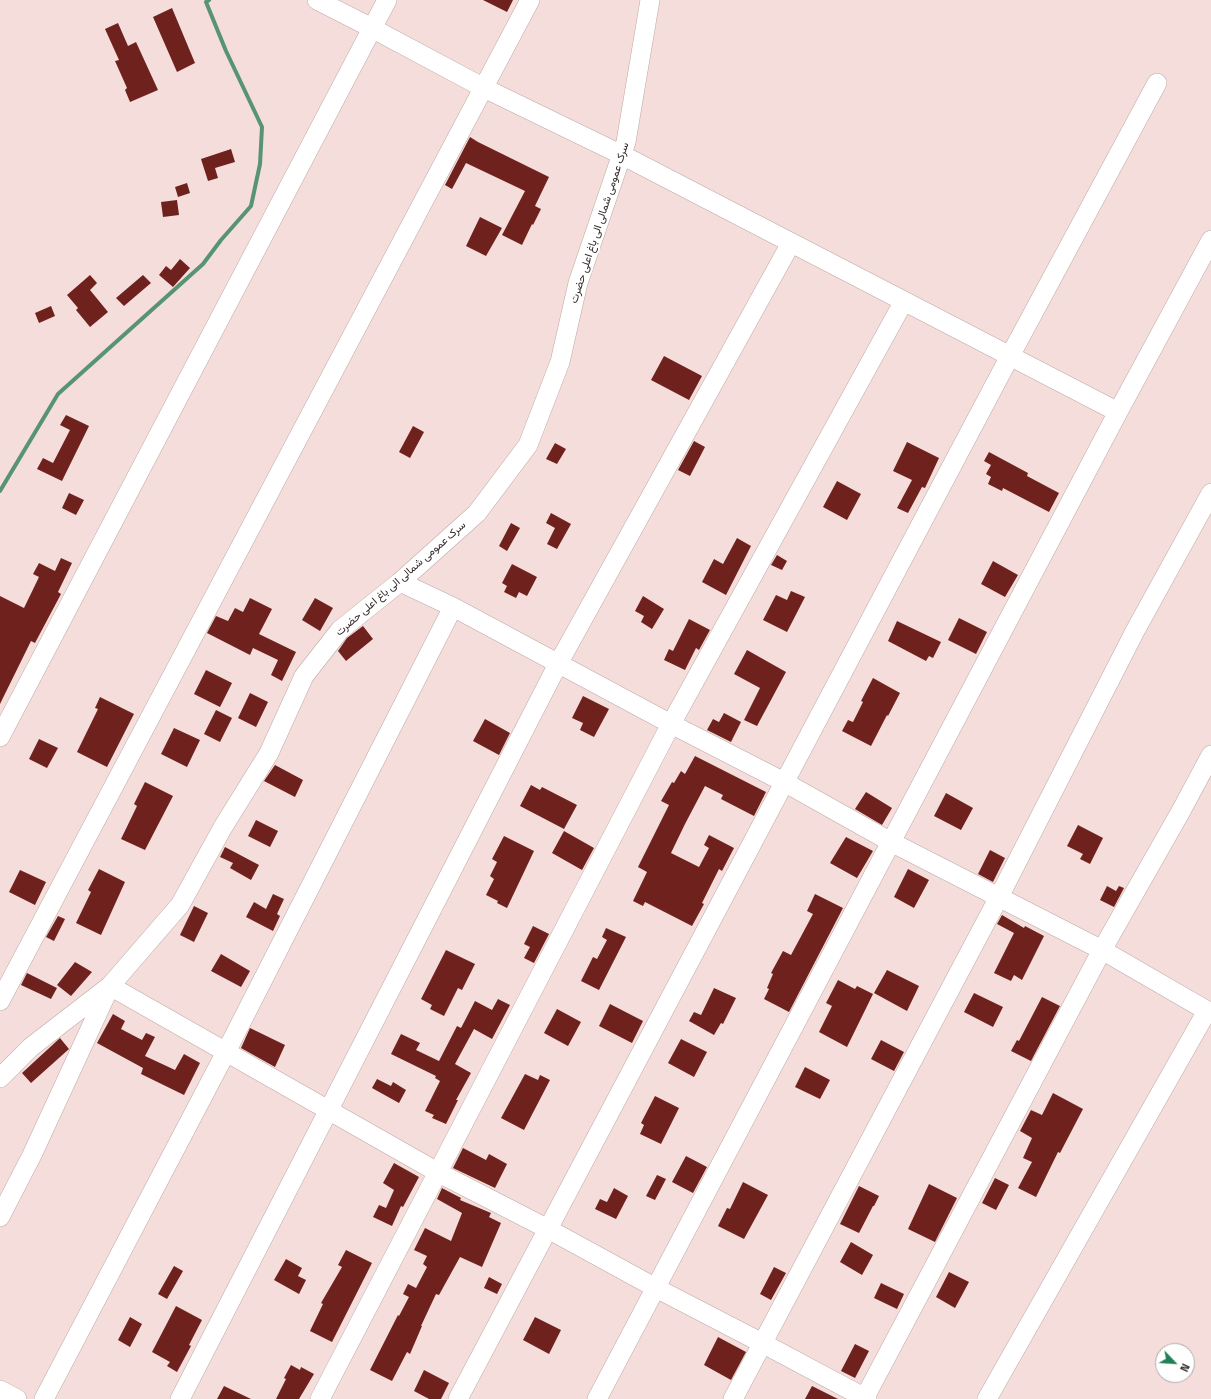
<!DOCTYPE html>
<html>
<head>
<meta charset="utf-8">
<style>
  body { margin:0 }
  #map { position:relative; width:1211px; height:1399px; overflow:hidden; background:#f4ddda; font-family:"Titillium Web",sans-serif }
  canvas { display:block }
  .north { position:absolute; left:1155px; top:1343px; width:40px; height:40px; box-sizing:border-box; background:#fff; border:1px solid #aeabaa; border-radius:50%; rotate:115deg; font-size:11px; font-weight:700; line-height:16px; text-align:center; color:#342c2b }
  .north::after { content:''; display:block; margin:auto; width:14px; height:18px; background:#228056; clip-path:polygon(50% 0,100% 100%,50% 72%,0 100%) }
</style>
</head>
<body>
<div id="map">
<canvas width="1211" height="1399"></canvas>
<div class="north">N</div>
</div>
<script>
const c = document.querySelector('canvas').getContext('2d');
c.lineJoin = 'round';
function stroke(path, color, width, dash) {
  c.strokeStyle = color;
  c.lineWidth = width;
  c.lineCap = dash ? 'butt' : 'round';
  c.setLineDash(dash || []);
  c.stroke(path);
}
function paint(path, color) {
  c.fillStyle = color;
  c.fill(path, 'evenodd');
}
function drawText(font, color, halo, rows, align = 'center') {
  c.font = font + ' "Titillium Web",Vazirmatn,sans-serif';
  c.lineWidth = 4;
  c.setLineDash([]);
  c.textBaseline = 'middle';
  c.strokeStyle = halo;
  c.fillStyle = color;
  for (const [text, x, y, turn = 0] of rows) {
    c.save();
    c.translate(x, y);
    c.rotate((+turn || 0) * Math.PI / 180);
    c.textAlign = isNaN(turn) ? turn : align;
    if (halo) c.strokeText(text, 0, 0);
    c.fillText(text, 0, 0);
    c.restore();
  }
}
const stream = new Path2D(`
  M0,491L58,394L203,264L221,240L251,206L260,164L262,127L226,51L206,2L209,0`);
const building = new Path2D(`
  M483,0H513L507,12Z
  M172,8L195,63L177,72L153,17Z
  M118,23L128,46L136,42L158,90L130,102L125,90L127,88L115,61L119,60L105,29Z
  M470,137L478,142L549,177L535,206L541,209L533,225L532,224L522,245L502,235L525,191L466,163L452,189L445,185Z
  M231,149L235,162L215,168L218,178L208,181L201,159Z
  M187,183L190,193L178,197L175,187Z
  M177,200L179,215L163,217L161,202Z
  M480,217L502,228L486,256L466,246Z
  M180,259L190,268L173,287L159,275L166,266L171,270Z
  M90,275L97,283L90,290L108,312L90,327L76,310L78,308L67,295Z
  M143,275L151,283L124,306L116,298Z
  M51,306L55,316L39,323L35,313Z
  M664,356L702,376L689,400L651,380Z
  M66,415L89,426L62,481L37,469L43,458L53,463L70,430L60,425Z
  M413,426L424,432L410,458L399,452Z
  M694,441L705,447L690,476L678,470Z
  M907,442L939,458L925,488L922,487L908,513L897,508L912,480L893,471Z
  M555,443L566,449L557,464L546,459Z
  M989,452L1028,473L1027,476L1059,493L1049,512L1003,488L1002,491L988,484L991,477L986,474L991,465L984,461Z
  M837,481L861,494L847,520L823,507Z
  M69,493L84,500L76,515L62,508Z
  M551,513L571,524L557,549L547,544L555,528L546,523Z
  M511,523L520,528L507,551L499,546Z
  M737,538L751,546L726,595L702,582L714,559L723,564Z
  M777,555L787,561L782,570L771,565Z
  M61,558L72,563L58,592L61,594L35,643L31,641L0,704V596L24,608L39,577L33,574L39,563L55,571Z
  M993,561L1018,575L1005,597L981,584Z
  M512,564L537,577L527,596L519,592L516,598L504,592L507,586L502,583Z
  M791,591L805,597L787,632L763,620L776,595L787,600Z
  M643,596L664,609L652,629L641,622L644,616L635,611Z
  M250,598L272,609L259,634L296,652L282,681L271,675L278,660L253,648L250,655L207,633L216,616L228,621L235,608L243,612Z
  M315,598L333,608L320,631L302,620Z
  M959,618L987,632L976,654L948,640Z
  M689,619L710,630L699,650L696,648L685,670L664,660L669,649L673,651Z
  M897,621L941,642L933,658L929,656L926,661L888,641Z
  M363,626L373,639L346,661L338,651L347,638Z
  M747,650L786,672L757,726L744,720L760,688L734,674Z
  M206,670L232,683L220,707L194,694Z
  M873,678L900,693L888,716L887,715L871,746L842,731L848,720L853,722L863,702L861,701Z
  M250,693L268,702L256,727L238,718Z
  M583,696L609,709L594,737L580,730L583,723L572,718Z
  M100,697L134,714L107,767L77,752L98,709L95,708Z
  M216,710L232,718L220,742L204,734Z
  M724,713L741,722L731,742L707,730L713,719L719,722Z
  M485,719L510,733L499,755L473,741Z
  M174,728L200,740L187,767L161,754Z
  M39,739L58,748L47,768L29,759Z
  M695,756L766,792L754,816L721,799L723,795L705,786L685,824L671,853L699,867L709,848L704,845L709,835L734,848L722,871L719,869L702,903L704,904L692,926L645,902L643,906L633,901L647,872L638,867L669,805L661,801L672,782L674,783L681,771L685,774Z
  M275,765L303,780L295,797L264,781Z
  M145,782L173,796L145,850L121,839L137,806L134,804Z
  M531,785L540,790L542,787L577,805L564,829L520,806Z
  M866,792L892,808L882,825L855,809Z
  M946,793L973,808L961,830L934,816Z
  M256,820L278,831L270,847L248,836Z
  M1078,825L1103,838L1090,864L1080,859L1083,854L1067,846Z
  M564,831L594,848L582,870L552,853Z
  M504,836L534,851L507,908L497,903L498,901L486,895L494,879L490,876L497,862L492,859Z
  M846,837L873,851L857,878L830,863Z
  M225,847L259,865L251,880L230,868L233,863L220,857Z
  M990,850L1005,858L993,882L978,874Z
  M99,869L125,882L101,935L76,923L91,892L88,890Z
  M908,869L929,880L914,908L894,897Z
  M20,870L46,882L35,905L9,892Z
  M1107,886L1116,891L1119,886L1124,888L1114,907L1100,900Z
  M273,894L284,899L277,914L280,916L273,931L246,917L254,902L266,909Z
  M815,894L843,908L789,1012L764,999L769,989L767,988L773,974L771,973L783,951L791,955L813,914L807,911Z
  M194,906L208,913L194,942L180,935Z
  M1002,915L1024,928L1025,926L1044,936L1022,980L1014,975L1011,981L994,973L1014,933L997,924Z
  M58,916L65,919L54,941L46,937Z
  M533,926L549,934L534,963L524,958L530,947L524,944Z
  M606,928L626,937L599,990L581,981L593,957L597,959L607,940L602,937Z
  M446,950L475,964L462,990L458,988L444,1016L430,1009L432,1005L421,999Z
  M221,954L250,971L241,987L211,971Z
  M75,962L92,972L71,996L57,985Z
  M887,970L919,986L907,1011L874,993Z
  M27,973L57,988L51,999L21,985Z
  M838,980L855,989L857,986L873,994L847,1047L819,1032L832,1006L826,1003Z
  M714,988L736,998L723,1024L721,1023L714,1035L689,1021L694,1012L701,1015Z
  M974,993L1003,1007L993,1027L964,1012Z
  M1042,997L1060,1006L1031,1061L1011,1051L1017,1040L1019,1041Z
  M498,999L510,1005L492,1039L474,1029L455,1064L471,1073L456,1100H458L446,1124L432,1118L434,1115L425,1111L440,1081L435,1078L436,1076L391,1054L401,1034L420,1043L416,1050L439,1061L457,1026L461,1028L475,1001L492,1010Z
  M610,1004L643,1021L632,1043L599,1026Z
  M557,1009L581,1022L568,1046L544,1033Z
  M113,1014L125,1021L121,1029L142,1040L146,1033L155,1037L145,1056L175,1070L184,1054L200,1063L184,1095L141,1074L143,1068L97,1043Z
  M250,1028L285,1045L275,1067L241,1048Z
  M60,1038L69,1049L31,1083L22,1073Z
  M681,1039L707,1052L694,1077L668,1063Z
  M881,1040L904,1052L894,1071L871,1059Z
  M805,1067L830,1080L820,1099L795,1087Z
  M525,1074L538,1080L540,1075L550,1080L524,1130L501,1118Z
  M377,1079L391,1086L393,1082L406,1090L399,1103L372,1088Z
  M1053,1093L1083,1109L1060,1153L1058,1152L1036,1197L1018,1188L1032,1162L1023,1158L1032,1138L1020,1131L1031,1110L1042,1115Z
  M655,1096L679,1108L661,1144L640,1134L644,1125L641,1123Z
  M463,1148L486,1160L489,1154L507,1164L495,1188L453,1168Z
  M686,1156L707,1167L693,1193L672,1182Z
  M394,1163L419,1177L403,1207L401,1206L392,1226L373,1217L379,1205L386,1208L394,1190L383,1183Z
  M657,1175L666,1179L655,1200L646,1196Z
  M995,1178L1009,1185L996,1210L982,1203Z
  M743,1182L768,1195L744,1239L718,1226L727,1208L730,1209Z
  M929,1184L957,1198L935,1242L908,1229Z
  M859,1186L879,1196L874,1206H873L859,1233L840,1224Z
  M442,1188L461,1198L460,1200L491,1213L489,1217L501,1223L482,1267L460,1257L439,1295L436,1294L421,1326H422L410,1354L407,1352L392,1381L370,1370L398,1315L399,1316L409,1297L403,1294L408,1284L416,1288L427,1267L423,1264L427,1256L414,1250L425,1228L451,1241L462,1213L437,1199Z
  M614,1188L628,1196L616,1219L595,1209L600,1199L607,1202Z
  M851,1242L873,1255L862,1275L840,1262Z
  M346,1250L372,1263L332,1342L310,1331L323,1304L321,1303L342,1267L338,1265Z
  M286,1259L302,1268L298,1276L306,1280L299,1294L274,1280Z
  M174,1266L183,1271L167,1299L158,1294Z
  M774,1267L786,1273L771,1300L760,1294Z
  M949,1272L969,1282L955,1308L936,1297Z
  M489,1277L502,1284L497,1294L484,1288Z
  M881,1283L904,1294L897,1309L874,1298Z
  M176,1306L202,1320L189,1345L191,1346L177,1372L167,1366L170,1362L152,1352Z
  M130,1317L142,1324L130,1347L118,1340Z
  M535,1317L561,1330L549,1354L523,1340Z
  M718,1337L746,1352L731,1380L704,1365Z
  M855,1344L869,1351L855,1378L841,1371Z
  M291,1365L300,1370L301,1367L314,1374L299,1399H276L286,1379L284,1378Z
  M424,1370L449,1383L441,1399H429L414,1391Z
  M224,1386L251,1399H217Z
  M812,1386L838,1399H805Z`);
const minor = new Path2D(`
  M317,0L366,25L484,88L622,155L1118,412
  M400,582L453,607L671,724L784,782L891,842L1102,950L1211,1013
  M0,737L387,0
  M0,1001L530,0
  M0,1078L31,1047L110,986L180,905L223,827L269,753L304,676L340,630L400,582L477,513L528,445L560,362L578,283L626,142L650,0
  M0,1217L32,1155L110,986L439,1173L548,1229L656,1288L764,1344L867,1399
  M0,1390L17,1399
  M44,1399L226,1052L453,607
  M180,1399L558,664L791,243
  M320,1399L671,724L904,301
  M458,1399L1010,356L1157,83
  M597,1399L1118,412L1211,240
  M733,1399L999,897L1135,631L1211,493
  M864,1399L1102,950L1181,811L1211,755
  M987,1399L1207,1011`);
const streetNames = [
  ["سرک عمومی شمالی الی باغ اعلی حضرت",600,223,-72],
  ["سرک عمومی شمالی الی باغ اعلی حضرت",401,579,-41]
];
stroke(stream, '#589473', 4);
paint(building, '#6f221d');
stroke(minor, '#bea8a5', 20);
stroke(minor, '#fff', 19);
drawText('11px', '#342c2b', '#fff', streetNames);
</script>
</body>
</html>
